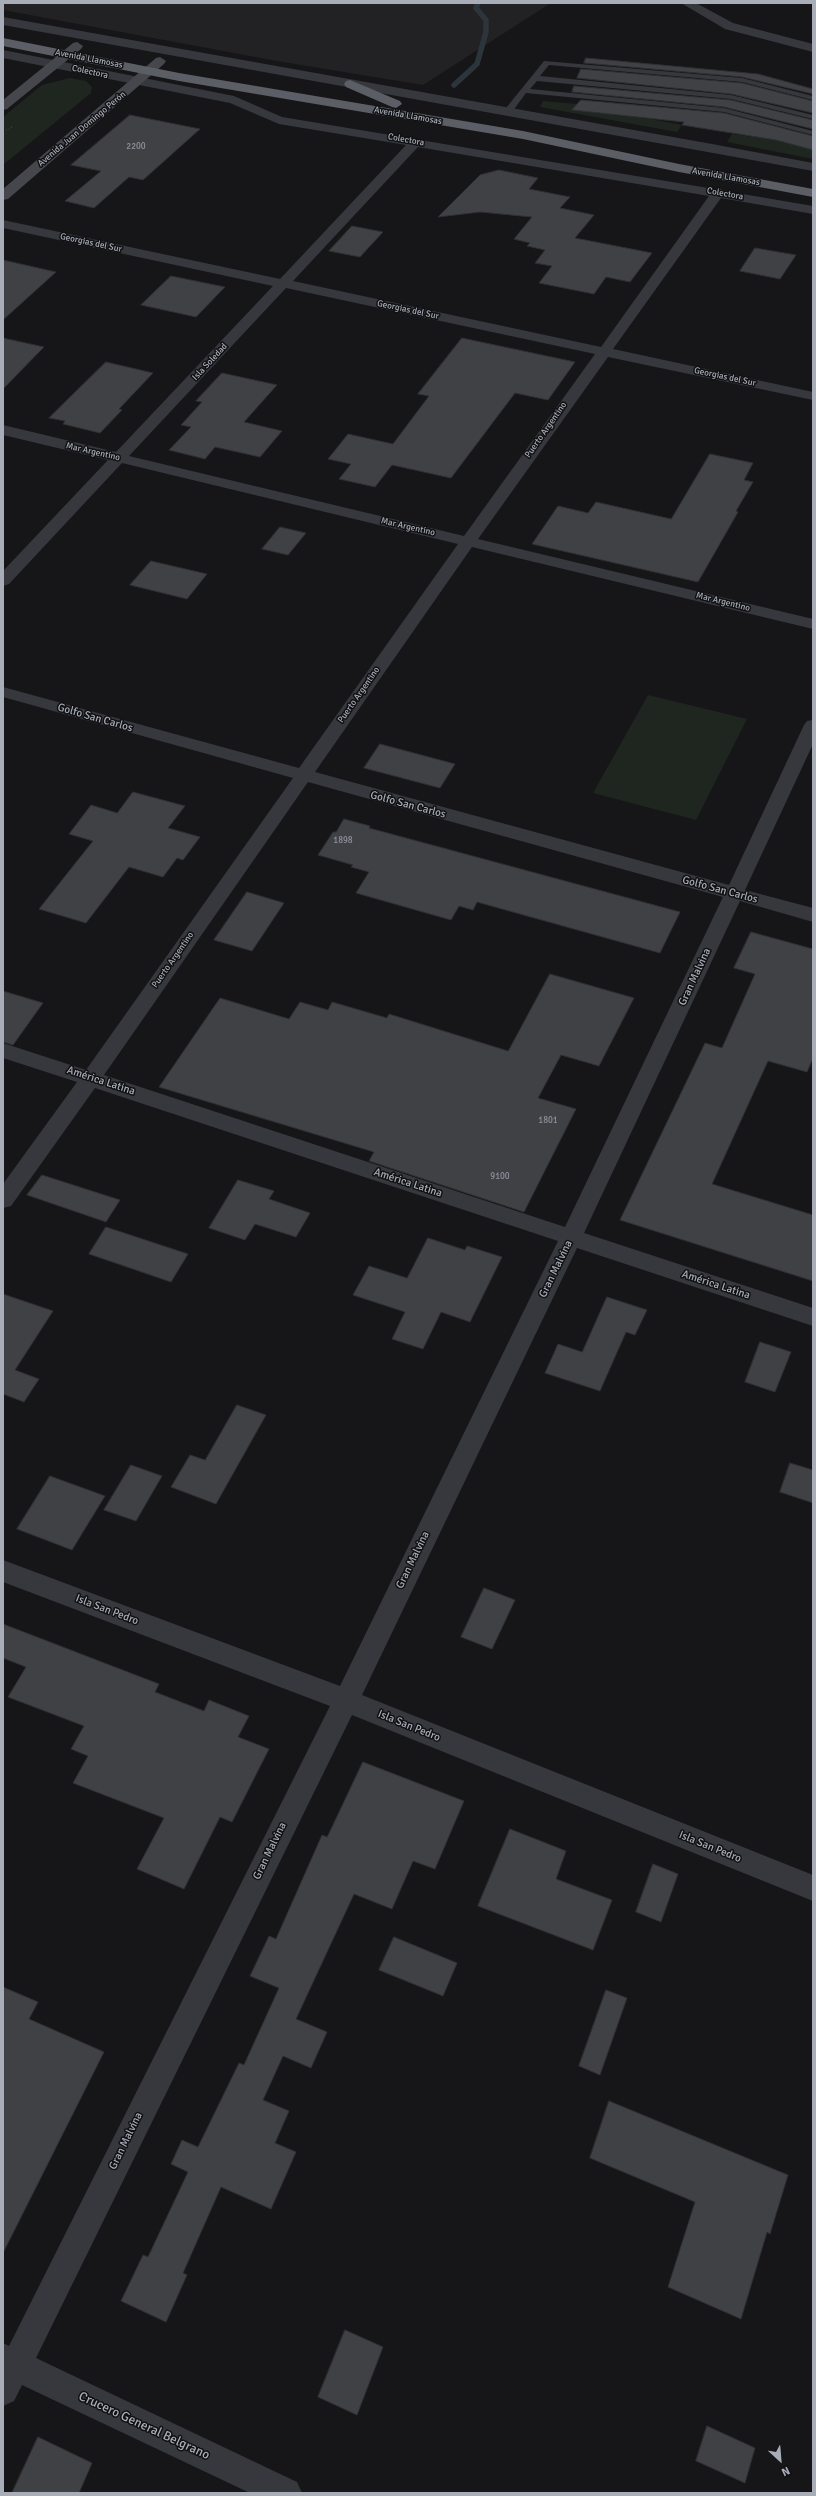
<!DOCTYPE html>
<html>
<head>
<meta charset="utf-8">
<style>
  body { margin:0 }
  #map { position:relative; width:816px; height:2496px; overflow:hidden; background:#161618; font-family:Signika,sans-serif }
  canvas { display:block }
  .frame { position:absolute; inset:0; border:4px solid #a8adb8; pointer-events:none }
  .north { position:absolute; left:760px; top:2440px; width:40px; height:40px; -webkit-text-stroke:3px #111113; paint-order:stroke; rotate:154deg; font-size:11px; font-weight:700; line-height:16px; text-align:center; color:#a8adb8 }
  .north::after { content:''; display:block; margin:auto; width:14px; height:18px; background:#a8adb8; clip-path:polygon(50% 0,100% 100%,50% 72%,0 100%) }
</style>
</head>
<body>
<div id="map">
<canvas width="816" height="2496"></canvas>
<div class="frame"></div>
<div class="north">N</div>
</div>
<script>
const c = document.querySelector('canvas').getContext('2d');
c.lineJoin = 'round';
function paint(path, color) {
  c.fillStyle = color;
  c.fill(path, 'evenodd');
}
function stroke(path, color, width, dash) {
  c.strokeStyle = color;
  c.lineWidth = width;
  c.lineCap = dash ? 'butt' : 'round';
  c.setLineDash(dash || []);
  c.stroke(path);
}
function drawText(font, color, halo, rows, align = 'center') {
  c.font = font + ' Signika,sans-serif';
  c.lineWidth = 3;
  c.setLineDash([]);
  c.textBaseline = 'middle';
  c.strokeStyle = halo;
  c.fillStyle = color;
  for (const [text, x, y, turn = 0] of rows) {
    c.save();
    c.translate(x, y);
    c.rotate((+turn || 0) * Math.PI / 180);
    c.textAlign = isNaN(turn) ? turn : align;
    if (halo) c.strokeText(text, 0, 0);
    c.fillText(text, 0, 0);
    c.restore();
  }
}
const built = new Path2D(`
  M3,3H551L423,85L277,61L3,10Z`);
const green = new Path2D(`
  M70,78L86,81L92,87L91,93L3,165V117L42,85Z
  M543,101L577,104L573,110L651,119L682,125L677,132L540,107Z
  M732,134L776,140L813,150V159L727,142Z
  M648,695L747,719L696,820L593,793Z`);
const stream = new Path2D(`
  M454,85L477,64L486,32V20L476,8L478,3`);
const building = new Path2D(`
  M586,58L758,74L813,89V94L742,77L584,63Z
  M581,69L742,83L813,101V113L731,94L577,78Z
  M574,86L731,100L813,120V129L724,107L572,92Z
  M581,100L724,113L813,136V150L776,140L682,125L684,122L572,110Z
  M130,115L200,129L143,180L129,177L94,208L65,201L101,171L71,165Z
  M499,170L538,178L529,189L570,197L560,208L594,215L575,238L652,253L630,282L606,277L594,294L539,283L552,266L535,263L545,250L527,246L530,243L514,239L532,217L480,212L438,217L480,175Z
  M352,226L383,232L360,257L329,251Z
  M755,248L796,255L780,279L740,271Z
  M3,260L56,272L3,320Z
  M171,276L225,287L196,317L141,305Z
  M3,338L44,347L3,389Z
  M462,338L575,362L548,400L515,393L451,478L392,465L375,487L339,479L351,464L328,459L348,434L393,444L429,396L418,394Z
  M106,362L153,373L119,409L122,410L100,433L63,424L65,421L49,418Z
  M222,373L277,385L244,422L282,431L260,457L215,447L205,459L169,450L191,427L181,425L202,402L196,401Z
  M710,454L753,463L744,480L753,482L736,511L738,512L698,582L532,544L558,506L588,513L596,502L671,519Z
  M280,527L306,533L288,555L262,549Z
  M151,561L207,574L187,599L130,585Z
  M380,744L455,764L440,788L364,768Z
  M133,792L185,806L168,828L200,837L183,860L177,858L163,877L129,867L86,923L39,909L93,841L69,834L91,805L117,813Z
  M344,819L370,826L369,828L680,912L660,953L477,902L473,910L459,906L451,920L356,893L369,872L351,867L353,865L318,855L333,832H336Z
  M247,892L284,903L252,951L214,940Z
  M751,932L813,949V1058L807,1072L768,1061L712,1184L813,1215V1281L620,1220L705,1043L722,1048L755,974L734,968Z
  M550,974L634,998L599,1066L561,1055L538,1098L576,1109L524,1212L369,1161L374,1152L159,1087L220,998L289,1019L300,1002L328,1010L332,1002L387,1018L389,1014L508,1051Z
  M3,991L43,1003L13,1045L3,1042Z
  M42,1175L120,1200L106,1222L27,1195Z
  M238,1180L274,1191L269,1199L310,1213L296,1237L255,1224L245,1240L209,1228Z
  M106,1227L188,1254L171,1282L89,1254Z
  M428,1238L465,1250L467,1246L502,1257L470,1322L441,1312L423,1349L392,1339L405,1312L353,1295L369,1266L407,1278Z
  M3,1294L53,1311L15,1370L39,1379L24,1402L3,1394Z
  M607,1297L647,1310L635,1335L626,1332L600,1391L545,1373L558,1344L582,1352Z
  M760,1342L791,1352L775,1392L745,1382Z
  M237,1405L266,1415L216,1504L171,1487L190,1455L205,1460Z
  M790,1463L813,1470V1503L780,1492Z
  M131,1465L162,1476L136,1521L104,1510Z
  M50,1476L105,1496L72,1550L17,1529Z
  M484,1588L515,1600L492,1649L461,1637Z
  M3,1624L159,1684L155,1692L204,1711L209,1700L249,1716L238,1737L269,1749L232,1822L220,1817L184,1889L137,1869L164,1818L73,1783L88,1756L71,1749L84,1726L8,1697L26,1667L3,1658Z
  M363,1762L464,1801L435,1869L413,1861L392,1909L354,1894L296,2019L327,2032L311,2068L283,2056L263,2100L289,2111L275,2143L296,2152L271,2209L221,2187L183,2273L187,2275L166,2322L121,2301L143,2255L148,2257L188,2172L171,2164L182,2140L198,2147L239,2063L244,2065L279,1988L250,1976L269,1936L276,1939L322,1835L327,1837Z
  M510,1829L566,1851L556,1879L612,1900L593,1950L478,1906Z
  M653,1864L678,1874L661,1922L636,1912Z
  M394,1937L457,1963L443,1996L379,1970Z
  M3,1987L38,2002L29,2019L104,2052L3,2253Z
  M606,1990L627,1998L600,2075L579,2066Z
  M609,2101L788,2175L770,2234L767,2232L741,2319L668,2287L695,2202L590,2158Z
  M345,2330L383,2347L357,2415L318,2397Z
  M707,2426L755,2448L745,2483L696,2461Z
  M38,2437L92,2463L79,2493H12Z`);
const path = new Path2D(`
  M3,129L8,130L13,126`);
const service = new Path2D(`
  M544,61L742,78L813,96V100L742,82L549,65L540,76L731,95L813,115V119L731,99L537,81L530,89L724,108L813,131V135L724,112L526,93L512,112H506V108Z`);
const minor = new Path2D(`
  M681,3H696L733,23L813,44V52L725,29Z
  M3,17L712,144L813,163V171L3,25Z
  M3,50L234,96L282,117L714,189L719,188L725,191L813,206V214L721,198L613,349L813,392V400L608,357L478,539L813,619V629L472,547L315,772L729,885L804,725L807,721L813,720V744L745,890L813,908V922L740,901L584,1233L813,1308V1326L577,1248L362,1695L813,1875V1901L352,1715L36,2358L297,2482L302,2493H250L22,2385L14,2401L3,2406V2343L9,2346L330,1706L3,1582V1560L340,1686L558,1241L95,1088L11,1206L3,1208V1184L77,1082L3,1058V1043L86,1070L293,778L3,697V687L299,768L458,544L122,463L9,584L3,586V571L108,460L3,435V425L116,452L273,286L3,228V220L280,279L406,145L279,124L230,103L3,58ZM418,147L709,196L601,347L293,281ZM286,288L595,354L464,536L129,456ZM308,782L723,897L565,1227L104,1075Z`);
const secondary = new Path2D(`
  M77,42L83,46L81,49L7,109L3,110V100L73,43Z
  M160,57L166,61L164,64L8,199L3,200V189L156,58Z`);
const trunk = new Path2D(`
  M3,38L179,73L523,131L679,164L813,189V197L679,172L523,139L179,81L3,46Z
  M350,80L400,101L402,104L396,108L392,107L346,87L344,84L346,81Z`);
const farStreetnames = [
  ["Avenida Llamosas",89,59,11],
  ["Colectora",90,72,12],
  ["Avenida Llamosas",408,116,10],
  ["Avenida Juan Domingo Perón",82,129,-40],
  ["Colectora",406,140,10],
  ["Avenida Llamosas",726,177,10],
  ["Colectora",725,194,10],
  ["Georgias del Sur",91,243,12],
  ["Georgias del Sur",408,310,12],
  ["Isla Soledad",210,362,-47],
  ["Georgias del Sur",725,377,12],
  ["Puerto Argentino",546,430,-55],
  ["Mar Argentino",93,452,13],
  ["Mar Argentino",408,527,13],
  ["Mar Argentino",723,602,14],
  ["Puerto Argentino",359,695,-55],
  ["Puerto Argentino",173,960,-55]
];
const numberNames = [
  ["2200",136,147],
  ["1898",343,841],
  ["1801",548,1121],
  ["9100",500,1177]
];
const streetNames = [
  ["Golfo San Carlos",95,718,16],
  ["Golfo San Carlos",408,805,15],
  ["Golfo San Carlos",720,890,15],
  ["Gran Malvina",695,977,-65],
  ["América Latina",101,1081,18],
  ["América Latina",408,1183,18],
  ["Gran Malvina",556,1269,-64],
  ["América Latina",716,1285,18],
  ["Gran Malvina",413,1560,-64],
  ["Isla San Pedro",107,1610,21],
  ["Isla San Pedro",409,1726,22],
  ["Isla San Pedro",710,1847,22],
  ["Gran Malvina",270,1851,-64],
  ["Gran Malvina",126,2141,-64]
];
const nearStreetnames = [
  ["Crucero General Belgrano",144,2426,25]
];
paint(built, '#222225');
paint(green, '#1e261f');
stroke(stream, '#2c353c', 5.5);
paint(building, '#404145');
stroke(building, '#303034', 1);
stroke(path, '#3d3f44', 1.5, [1, 2]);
paint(service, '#37383d');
paint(minor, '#37383d');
paint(secondary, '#45474d');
paint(trunk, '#5b5e65');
drawText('9px', '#a8adb8', '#111113', farStreetnames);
drawText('9px', '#8e929b', null, numberNames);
drawText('11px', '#a8adb8', '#111113', streetNames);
drawText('13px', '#a8adb8', '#111113', nearStreetnames);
</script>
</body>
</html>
